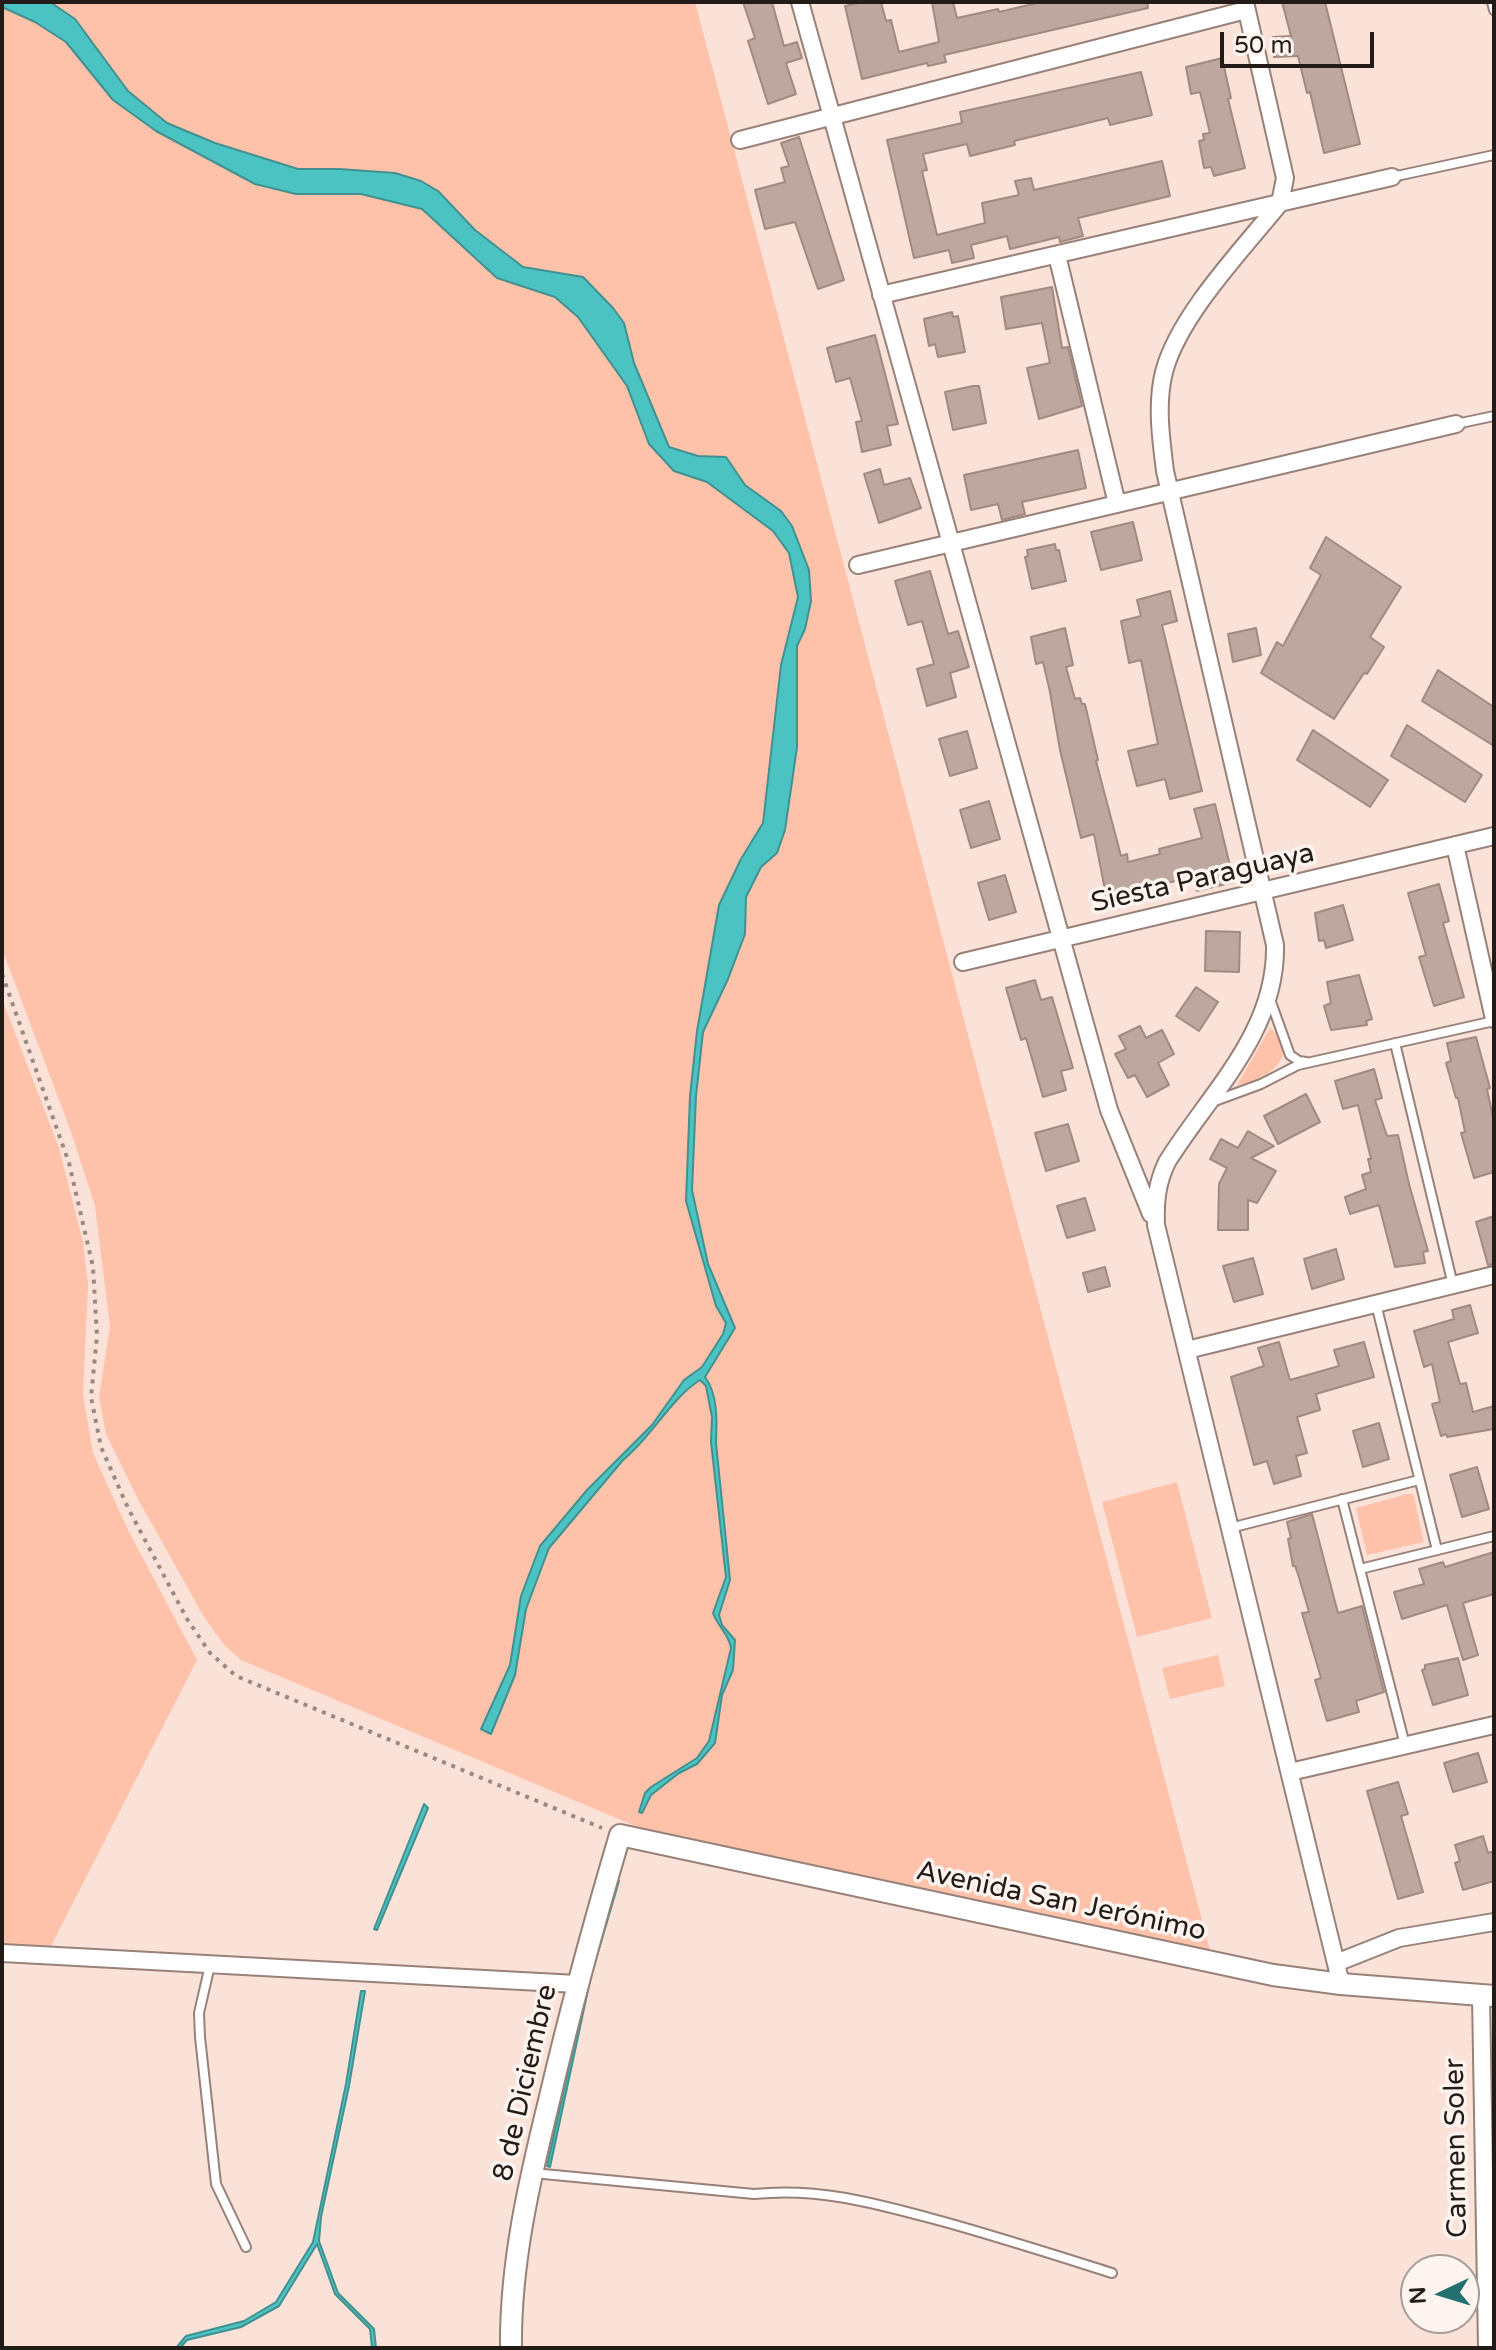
<!DOCTYPE html>
<html>
<head>
<meta charset="utf-8">
<style>
  body { margin:0 }
  #map { position:relative; width:1496px; height:2350px; overflow:hidden; background:#fbe2d8; font-family:"Varela Round",sans-serif }
  canvas { display:block }
  .frame { position:absolute; inset:0; border:4px solid #231b17; pointer-events:none }
  .north { position:absolute; left:1400px; top:2254px; width:80px; height:80px; box-sizing:border-box; background:#fdf3ef; border:2px solid #a69d99; border-radius:50%; rotate:266deg; font-size:22px; font-weight:700; line-height:32px; text-align:center; color:#231b17 }
  .north::after { content:''; display:block; margin:auto; width:28px; height:36px; background:#246f6f; clip-path:polygon(50% 0,100% 100%,50% 72%,0 100%) }
  .scale { position:absolute; left:1220px; top:32px; width:154px; height:36px; box-sizing:border-box; border:4px solid #231b17; border-top:0; padding-left:10px; font-size:24px; line-height:28px; white-space:nowrap; color:#231b17; -webkit-text-stroke:6px #fdf3ef; paint-order:stroke }
</style>
</head>
<body>
<div id="map">
<canvas width="1496" height="2350"></canvas>
<div class="frame"></div>
<div class="north">N</div>
<div class="scale">50 m</div>
</div>
<script>
const c = document.querySelector('canvas').getContext('2d');
c.lineJoin = 'round';
function paint(path, color) {
  c.fillStyle = color;
  c.fill(path, 'evenodd');
}
function stroke(path, color, width, dash) {
  c.strokeStyle = color;
  c.lineWidth = width;
  c.lineCap = dash ? 'butt' : 'round';
  c.setLineDash(dash || []);
  c.stroke(path);
}
function drawText(font, color, halo, rows, align = 'center') {
  c.font = font + ' "Varela Round",sans-serif';
  c.lineWidth = 7;
  c.setLineDash([]);
  c.textBaseline = 'middle';
  c.strokeStyle = halo;
  c.fillStyle = color;
  for (const [text, x, y, turn = 0] of rows) {
    c.save();
    c.translate(x, y);
    c.rotate((+turn || 0) * Math.PI / 180);
    c.textAlign = isNaN(turn) ? turn : align;
    if (halo) c.strokeText(text, 0, 0);
    c.fillText(text, 0, 0);
    c.restore();
  }
}
const green = new Path2D(`
  M2,2H695L1210,1950L640,1828L241,1660L224,1645L204,1617L139,1501L106,1434L99,1397L110,1326L95,1206L70,1129L2,949Z
  M2,999L59,1148L83,1242L88,1285L83,1395L93,1453L128,1530L197,1660L50,1948L2,1945Z
  M1270,1028C1304,1055 1266,1081 1237,1085Z
  M1177,1482L1212,1618L1137,1637L1102,1502Z
  M1407,1494H1412L1414,1497L1424,1542L1367,1555L1356,1508Z
  M1218,1655L1225,1686L1170,1699L1162,1668Z`);
const water = new Path2D(`
  M2,2H50L75,19L128,91L167,123L215,143L298,169H339L395,173L421,181L438,191L475,230L523,267L583,277L613,308L624,323L634,363L669,447L698,456L726,457L745,485L781,511L792,526L809,570L811,601L805,629L797,646V747L785,830L777,853L761,867L746,897L745,934L728,979L703,1032L696,1096L692,1190L708,1264L735,1328L705,1377C718,1394 717,1422 716,1443L730,1580L719,1615L722,1625L735,1640L733,1670L722,1695L715,1743L697,1764L679,1773L651,1795L642,1813L639,1812L645,1793L651,1787L697,1758L709,1741L731,1648C729,1634 718,1627 713,1613L726,1577L711,1442L712,1417L706,1386L700,1380C670,1399 652,1437 623,1460L549,1548L526,1609L515,1675L491,1734L481,1729L510,1665L521,1596L540,1546L587,1490L652,1425L684,1380L702,1367L723,1334L726,1323L716,1306L686,1201L690,1096L697,1031L719,905L741,859L763,823L781,665L798,597L789,553L773,531L707,482L674,471L649,444L627,386L578,317L555,297L497,278L422,209L361,194H296L255,184L156,131L113,100L66,42L35,22L2,7Z
  M424,1804L428,1808L377,1930L374,1929Z
  M616,1880L619,1881L591,1976L550,2167L547,2166L589,1976Z
  M361,1991H365L349,2086L321,2217L319,2241L338,2293L374,2329L376,2348H372L370,2329L335,2294L317,2244L279,2306L241,2327L187,2340L180,2348H176L186,2336L244,2321L276,2302L313,2242L346,2084Z`);
const building = new Path2D(`
  M743,2H772L784,46L797,42L802,58L786,63L796,94L768,104L748,41L755,38Z
  M863,2H881L886,21L891,20L899,52L939,42L932,2H953L957,18L998,9L999,12L1041,2H1147L1148,8L944,55L946,62L928,66L927,63L862,79L845,6Z
  M1282,2H1325L1360,144L1324,153L1310,92L1307,93L1298,56L1274,57L1273,37L1291,36Z
  M1222,58L1231,98L1228,99L1245,168L1214,176L1211,167L1204,168L1199,141L1204,140L1203,134L1210,133L1200,92L1191,94L1186,67Z
  M1141,72L1152,115L1110,125L1108,118L1014,141L1015,145L970,156L967,144L923,154L927,170L922,171L937,235L985,223L982,203L1019,195L1015,181L1031,178L1034,190L1162,161L1170,196L1078,218L1083,236L1060,242L1059,237L1010,249L1007,236L971,245L974,258L952,263L949,250L914,258L887,140L962,123L960,112Z
  M799,137L844,280L818,289L795,222L765,229L755,190L785,182L781,168L789,166L781,143Z
  M1052,287L1062,348L1068,347L1082,406L1039,419L1027,368L1050,363L1042,323L1006,329L1001,297Z
  M952,312L953,317L958,316L965,352L938,357L935,344L929,346L924,319Z
  M875,335L898,424L887,426L891,445L862,452L856,422L862,421L850,378L836,382L827,348Z
  M973,386H979L986,423L953,430L945,392Z
  M1078,450L1086,488L1022,502L1025,514L1002,520L998,504L971,510L964,475Z
  M880,469L884,485L910,478L921,508L879,523L864,474Z
  M1133,522L1142,560L1101,570L1091,532Z
  M1326,537L1401,587L1370,637L1384,647L1367,674L1364,673L1334,719L1261,673L1277,642L1283,646L1321,575L1310,568Z
  M1055,544L1056,550H1059L1066,581L1032,589L1025,557L1028,556L1027,550Z
  M930,571L948,634L958,631L969,667L950,673L956,697L927,706L917,669L934,664L922,621L908,625L895,581Z
  M1170,591L1177,621L1162,625L1202,791L1170,799L1165,779L1137,786L1128,751L1158,744L1141,660L1129,663L1121,621L1141,616L1137,600Z
  M1065,628L1073,665L1066,667L1075,699L1080,698L1082,704H1085L1098,760L1096,761L1121,856L1127,854L1128,862L1160,854L1159,849L1202,838L1194,809L1215,804L1234,882L1197,891L1193,876L1107,900L1094,834L1081,838L1060,750L1050,692L1043,662L1036,664L1031,637Z
  M1256,628L1261,655L1233,662L1228,634Z
  M1438,670L1494,707V746L1422,701Z
  M1407,725L1482,775L1465,802L1391,756Z
  M1313,730L1388,780L1370,807L1297,760Z
  M967,731L977,768L950,776L939,739Z
  M989,801L1000,839L971,848L960,810Z
  M1005,875L1016,912L989,920L978,883Z
  M1439,884L1449,921L1443,923L1464,997L1434,1006L1419,957L1426,955L1408,893Z
  M1343,905L1353,940L1326,948L1324,940L1319,941L1315,913Z
  M1206,931L1240,932L1239,972L1205,971Z
  M1359,975L1372,1019L1366,1021L1367,1025L1331,1030L1324,1006L1331,1003L1327,982Z
  M1035,980L1041,1000L1052,997L1073,1068L1061,1071L1066,1090L1043,1097L1026,1038L1021,1040L1006,988Z
  M1196,987L1218,1002L1199,1031L1176,1016Z
  M1140,1026L1146,1038L1162,1030L1174,1054L1158,1063L1169,1085L1147,1097L1135,1075L1128,1078L1115,1054L1126,1049L1119,1036Z
  M1476,1037L1490,1088L1487,1089L1494,1122V1172L1474,1178L1461,1133L1465,1132L1458,1098H1456L1446,1063L1451,1061L1447,1043Z
  M1374,1069L1382,1098L1375,1100L1387,1136L1398,1135L1409,1184L1428,1251L1423,1252L1425,1263L1395,1267L1379,1205L1350,1214L1345,1197L1366,1189L1362,1175L1371,1172L1368,1159H1371L1358,1105L1343,1109L1335,1081Z
  M1306,1094L1320,1122L1278,1144L1264,1116Z
  M1068,1124L1079,1161L1046,1171L1035,1133Z
  M1248,1131L1274,1146L1251,1158L1276,1171L1257,1203L1248,1200V1230H1218L1219,1184L1227,1168L1210,1159L1221,1139L1238,1148Z
  M1085,1198L1095,1230L1067,1238L1057,1206Z
  M1494,1216V1264L1488,1265L1476,1222Z
  M1336,1249L1344,1279L1312,1289L1304,1259Z
  M1253,1258L1263,1294L1234,1302L1223,1266Z
  M1105,1267L1110,1286L1088,1292L1083,1273Z
  M1470,1305L1478,1333L1448,1342L1460,1384L1466,1383L1473,1412L1494,1406V1429L1447,1437L1446,1434L1441,1436L1432,1404L1440,1402L1432,1364L1424,1367L1414,1331L1454,1319L1452,1310Z
  M1279,1342L1290,1380L1339,1366L1334,1350L1364,1342L1374,1377L1316,1394L1320,1410L1297,1417L1307,1453L1296,1456L1301,1476L1274,1484L1267,1461L1254,1465L1231,1377L1264,1366L1258,1348Z
  M1379,1423L1389,1459L1363,1467L1353,1431Z
  M1477,1467L1489,1509L1462,1517L1450,1475Z
  M1312,1514L1338,1613L1362,1606L1384,1692L1356,1701L1359,1712L1327,1721L1315,1680L1321,1678L1302,1613L1309,1612L1298,1574L1295,1566H1293L1288,1539L1291,1538L1287,1522Z
  M1494,1552V1594L1463,1603L1478,1655L1463,1660L1447,1605L1402,1619L1394,1592L1424,1584L1419,1569L1443,1562L1445,1567Z
  M1458,1658L1468,1695L1433,1705L1422,1670L1425,1669V1665Z
  M1478,1753L1487,1782L1453,1792L1444,1763Z
  M1398,1782L1408,1814L1401,1816L1423,1892L1398,1899L1367,1791Z
  M1483,1836L1488,1853L1494,1851V1881L1463,1890L1455,1863L1460,1861L1455,1845Z`);
const path = new Path2D(`
  M2,974L69,1163L93,1267L97,1336L91,1397L101,1447L128,1508L187,1619L210,1653L236,1676L602,1828`);
const service = new Path2D(`
  M1492,2L1494,10
  M1392,177L1494,155
  M1456,424L1494,416
  M1271,1002L1290,1055L1299,1061L1306,1062
  M1395,1043L1453,1285
  M1212,1102L1261,1084L1298,1065L1494,1021
  M1376,1304L1437,1550
  M1342,1499L1405,1745
  M1230,1528L1419,1480
  M1360,1569L1494,1536
  M210,1965L199,2013L200,2037L216,2184L246,2247
  M533,2173L754,2194C820,2187 878,2204 941,2221C999,2237 1055,2255 1112,2273`);
const minor = new Path2D(`
  M800,2L1109,1110L1151,1214
  M1245,2L1285,178L1280,203C1243,249 1179,315 1164,372C1156,404 1161,439 1165,471L1275,945C1277,1032 1210,1093 1167,1162C1157,1183 1155,1201 1156,1225L1341,1984
  M740,140L1246,10
  M1057,255L1117,504
  M881,295L1392,177
  M858,565L1456,424
  M1455,845L1494,1019
  M963,962L1494,836
  M1187,1350L1494,1275
  M1290,1772L1494,1725
  M2,1953L577,1984
  M1336,1963L1399,1938L1494,1922
  M1481,1995L1487,2348`);
const tertiary = new Path2D(`
  M511,2348C510,2265 529,2182 549,2101C570,2011 594,1923 620,1835L1273,1975L1341,1984L1494,1996`);
const streetNames = [
  ["Siesta Paraguaya",1203,879,-13],
  ["Avenida San Jerónimo",1061,1902,12],
  ["8 de Diciembre",526,2083,-77],
  ["Carmen Soler",1457,2148,-91]
];
paint(green, '#fec2aa');
paint(water, '#4cc3c3');
stroke(water, '#40918f', 2);
paint(building, '#bea79e');
stroke(building, '#a18a82', 2);
stroke(service, '#978178', 12);
stroke(minor, '#978178', 20);
stroke(tertiary, '#978178', 24);
stroke(path, '#9a8982', 4, [4, 6]);
stroke(service, '#fff', 8);
stroke(minor, '#fff', 16);
stroke(tertiary, '#fff', 20);
drawText('28px', '#231b17', '#fdf3ef', streetNames);
</script>
</body>
</html>
